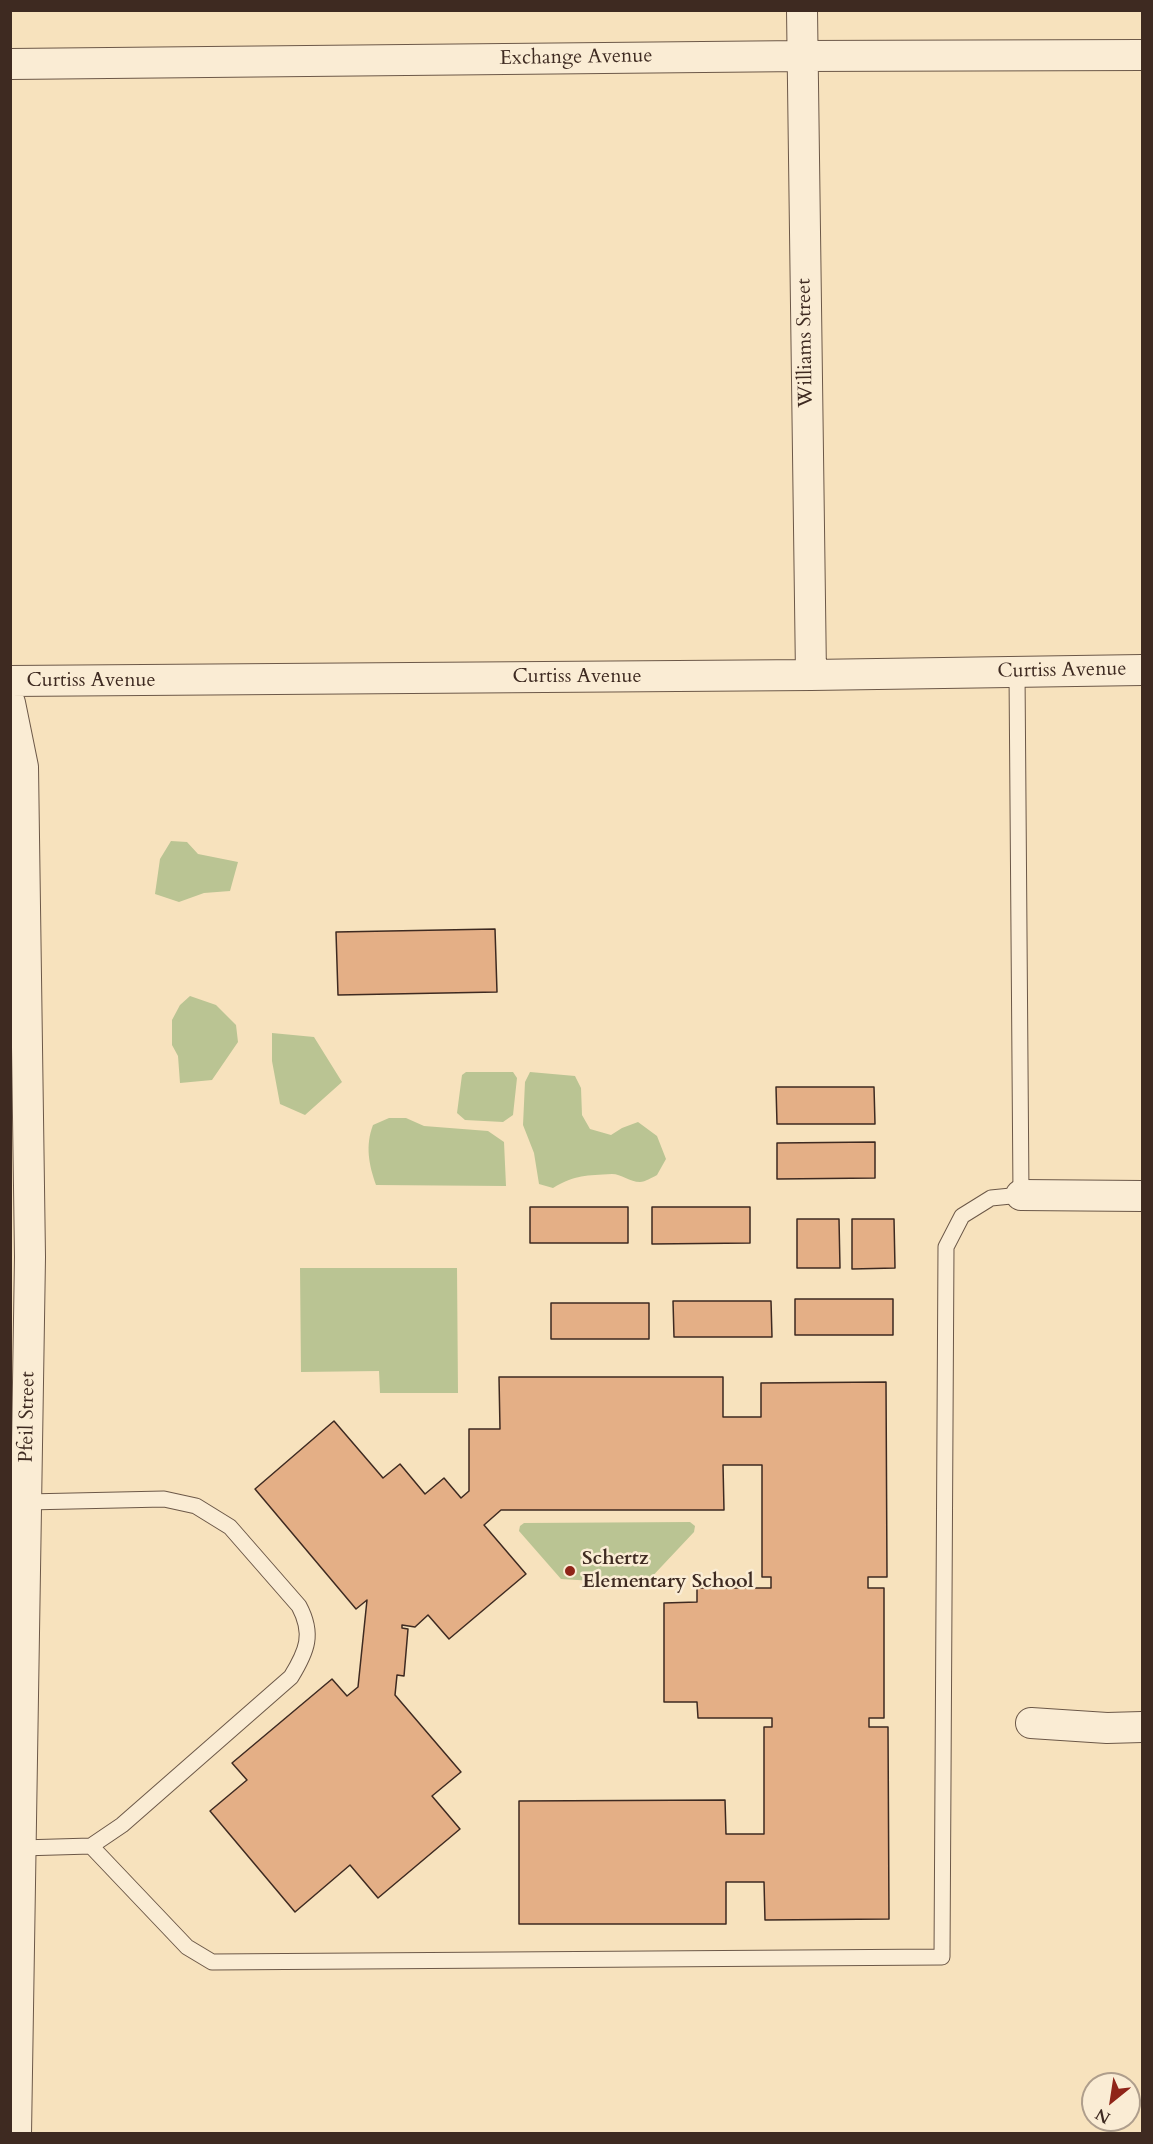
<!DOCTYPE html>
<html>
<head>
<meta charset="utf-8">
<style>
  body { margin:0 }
  #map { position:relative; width:1153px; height:2144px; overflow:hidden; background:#f7e2bd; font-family:Cardo,serif }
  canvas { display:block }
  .frame { position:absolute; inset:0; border:12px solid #3e2a21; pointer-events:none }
  .north { position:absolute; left:1081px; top:2072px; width:60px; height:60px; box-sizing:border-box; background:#faecd4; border:2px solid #af9e8c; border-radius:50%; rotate:210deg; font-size:16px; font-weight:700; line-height:24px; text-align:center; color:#3e2a21 }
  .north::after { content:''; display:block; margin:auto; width:21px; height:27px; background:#8f2418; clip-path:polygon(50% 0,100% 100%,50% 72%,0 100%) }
</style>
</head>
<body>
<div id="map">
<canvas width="1153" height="2144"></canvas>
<div class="frame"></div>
<div class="north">N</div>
</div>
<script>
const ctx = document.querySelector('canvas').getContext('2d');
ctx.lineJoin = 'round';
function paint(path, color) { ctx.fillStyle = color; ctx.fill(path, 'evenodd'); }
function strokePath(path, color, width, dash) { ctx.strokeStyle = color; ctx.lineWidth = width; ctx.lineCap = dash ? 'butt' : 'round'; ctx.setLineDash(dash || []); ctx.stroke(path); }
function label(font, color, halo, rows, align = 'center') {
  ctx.font = font + ' Cardo,serif'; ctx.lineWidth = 5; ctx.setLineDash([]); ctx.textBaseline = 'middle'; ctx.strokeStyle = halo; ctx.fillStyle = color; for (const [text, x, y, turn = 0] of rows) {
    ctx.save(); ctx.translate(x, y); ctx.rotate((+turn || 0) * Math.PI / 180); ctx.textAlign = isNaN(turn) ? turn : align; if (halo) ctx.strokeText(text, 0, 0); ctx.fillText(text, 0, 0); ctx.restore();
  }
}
paint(new Path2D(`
  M171,841l16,1 11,12 40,8 -8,29 -26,2 -25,9 -24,-8 5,-35z
  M190,996l26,9 20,20 2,17 -26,38 -32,3 -2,-27 -6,-11v-25l8,-15z
  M272,1033l42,4 28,45 -37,33 -25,-11 -8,-43z
  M466,1072h47l4,6 -4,37 -10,7 -38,-2 -8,-7 5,-38z
  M530,1072l45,4 6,12 1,27 8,14 21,6 11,-7 16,-6 19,14 9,23 -9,16c-4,2 -12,7 -17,7 -10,0 -19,-8 -28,-8 -26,2 -36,0 -59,14l-14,-4 -5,-31 -11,-28 2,-43z
  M389,1118h17l18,8 64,5 16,11 2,44 -130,-1c-7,-20 -11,-39 -3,-60z
  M300,1268h157l1,125h-78l-1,-22 -78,1z
  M690,1522l5,4 -1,6 -48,51 -4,1 -81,-5 -42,-48 1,-5 4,-3z`), '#bac493');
const building = new Path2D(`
  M495,929l2,63 -159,3 -2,-63z
  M776,1087h98l1,37h-98z
  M875,1142v36l-98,1v-36z
  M530,1207h98v36h-98z
  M652,1207h98v36l-98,1z
  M797,1219h42l1,49h-43z
  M852,1219h42l1,49 -43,1z
  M795,1299h98v36h-98z
  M673,1301h98l1,36h-98z
  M551,1303h98v36h-98z
  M499,1377h224v40h38v-34l125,-1 1,195h-19v11h16v130h-15v9h19l1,192 -124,1 -1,-38h-38v42h-207v-123l206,-1 1,34h38v-107h8v-9h-74l-1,-16h-33v-99l33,-1v-14h74v-11h-9v-112h-39l1,45h-223l-17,15 42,49 -77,65 -21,-24 -13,12 -13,-2v3l6,1 -4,47 -7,-1 -2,20 66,77 -29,24 28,33 -82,69 -28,-33 -55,47 -85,-101 37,-31 -15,-17 100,-84 15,17 11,-9 9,-87 -11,9 -101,-120 79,-68 49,57 17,-14 25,30 19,-16 17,20 8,-7v-62h31z`);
paint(building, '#e4af86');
strokePath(building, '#3e2a21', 1.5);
const service = new Path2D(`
  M91,1846l96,101 25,15 730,-5 4,-710 16,-31 29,-18 30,-3 -4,-523
  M21,1848l70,-2 31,-21 169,-148c16,-26 23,-43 8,-71l-69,-79 -34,-21 -32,-7 -137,3`);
const minor = new Path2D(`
  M802,10l9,665
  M10,64l792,-8 340,-1
  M10,681l801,-6 331,-5
  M10,703l13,64 7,490 -14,877
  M1021,1195l121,1
  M1031,1723l76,5 35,-1`);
strokePath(service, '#6c5848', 17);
strokePath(minor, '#6c5848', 32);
strokePath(service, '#faecd4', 15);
strokePath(minor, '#faecd4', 30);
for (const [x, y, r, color] of [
  [570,1571,6,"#8f2418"]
]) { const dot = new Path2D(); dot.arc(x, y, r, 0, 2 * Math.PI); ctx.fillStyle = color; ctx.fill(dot); strokePath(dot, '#faecd4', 2); }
label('20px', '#3e2a21', '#faecd4', [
  ["Exchange Avenue",576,58,-1],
  ["Williams Street",806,343,-91],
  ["Curtiss Avenue",1062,671,-1],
  ["Curtiss Avenue",577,677],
  ["Curtiss Avenue",91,681],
  ["Pfeil Street",28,1417,-89]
]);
label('bold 20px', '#3e2a21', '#faecd4', [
  ["Schertz",582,1559],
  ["Elementary School",582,1582]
], 'left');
</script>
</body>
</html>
